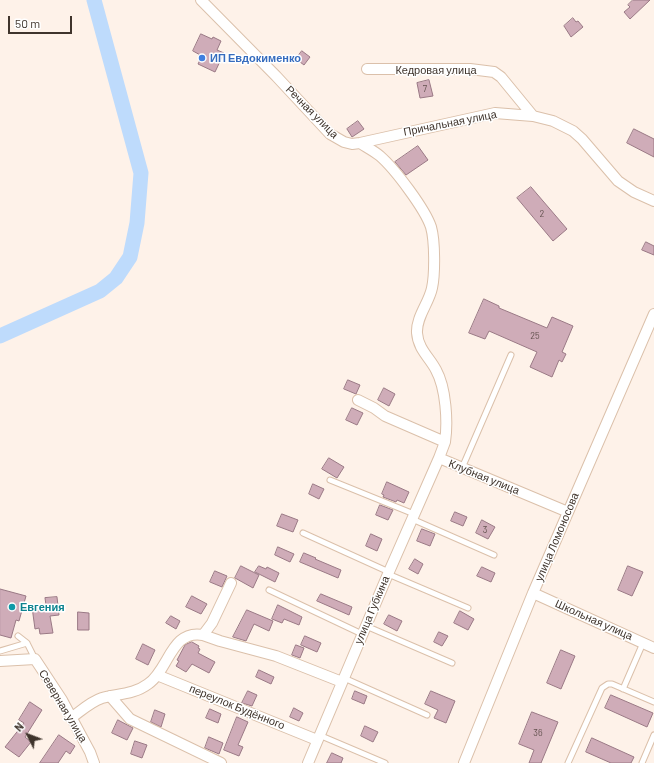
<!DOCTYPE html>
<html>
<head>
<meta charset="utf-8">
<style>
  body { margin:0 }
  #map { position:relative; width:654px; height:763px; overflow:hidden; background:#fef2e9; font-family:Barlow,sans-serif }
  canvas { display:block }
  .north { position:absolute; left:8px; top:715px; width:40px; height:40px; -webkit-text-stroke:3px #fff; paint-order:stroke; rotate:312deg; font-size:11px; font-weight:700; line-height:16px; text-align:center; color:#3f342c }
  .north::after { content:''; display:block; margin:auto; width:14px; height:18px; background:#3f342c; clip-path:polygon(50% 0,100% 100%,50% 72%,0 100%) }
  .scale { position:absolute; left:8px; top:16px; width:64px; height:18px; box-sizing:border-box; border:2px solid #3f342c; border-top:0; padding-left:5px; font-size:12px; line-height:14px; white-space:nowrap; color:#3f342c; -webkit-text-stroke:3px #fff; paint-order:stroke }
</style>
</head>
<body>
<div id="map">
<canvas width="654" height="763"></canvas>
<div class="north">N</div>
<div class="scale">50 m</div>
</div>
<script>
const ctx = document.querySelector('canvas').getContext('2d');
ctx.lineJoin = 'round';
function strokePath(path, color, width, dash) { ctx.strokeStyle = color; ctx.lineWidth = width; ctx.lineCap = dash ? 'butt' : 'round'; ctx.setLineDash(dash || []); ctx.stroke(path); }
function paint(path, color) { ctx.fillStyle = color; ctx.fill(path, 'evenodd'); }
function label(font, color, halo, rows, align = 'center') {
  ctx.font = font + ' Barlow,sans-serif'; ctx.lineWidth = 3; ctx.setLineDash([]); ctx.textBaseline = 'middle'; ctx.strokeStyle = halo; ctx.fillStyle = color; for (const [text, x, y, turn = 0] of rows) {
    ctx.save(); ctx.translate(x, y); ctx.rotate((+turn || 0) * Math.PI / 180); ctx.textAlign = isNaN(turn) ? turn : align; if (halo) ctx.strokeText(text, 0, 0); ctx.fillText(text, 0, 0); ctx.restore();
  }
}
strokePath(new Path2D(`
  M0,336l100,-45 16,-13 14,-21 7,-34 4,-50 -47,-173`), '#bedbfc', 15);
const building = new Path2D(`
  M633,0h17l-20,19 -6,-7 6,-5 -2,-2z
  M573,18l3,4 2,-1 5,6 -12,10 -7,-11z
  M201,34l11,5 1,-2 8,4 -4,9 7,3 -9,19 -17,-8 4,-8 -9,-5z
  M302,51l8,6 -6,8 -8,-6z
  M429,80l4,16 -13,2 -3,-15z
  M358,121l6,8 -12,8 -5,-8z
  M634,129l20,10v18l-27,-14z
  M418,146l10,14 -22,15 -11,-13z
  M531,187l36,42 -14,12 -36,-43z
  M646,242l8,4v9l-12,-5z
  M484,299l15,7v2l48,20 5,-11 21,9 -11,26 4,2 -4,8 -3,-2 -7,17 -22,-10 7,-15 -48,-21 -4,8 -16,-6z
  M348,380l12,5 -4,9 -12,-5z
  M384,388l11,6 -6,12 -11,-6z
  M352,408l11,5 -6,12 -11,-5z
  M329,458l15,9 -7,11 -15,-9z
  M387,482l22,10 -5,11 -7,-3 -1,2 -13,-5 1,-2 -2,-1z
  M313,484l11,5 -5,10 -10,-5z
  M380,505l13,5 -5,10 -12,-5z
  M455,512l12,5 -4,9 -12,-5z
  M282,514l16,6 -5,12 -16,-6z
  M482,520l13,7 -7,12 -12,-6z
  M422,529l13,5 -5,12 -13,-5z
  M371,534l11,5 -5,12 -11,-5z
  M278,547l16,7 -4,8 -15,-7z
  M304,553l12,5 -1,1 26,11 -3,8 -38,-16z
  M415,559l8,5 -5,10 -9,-5z
  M241,566l18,9 -6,13 -18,-10z
  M259,566l7,3 1,-2 12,6 -4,9 -20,-10z
  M628,566l15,6 -11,24 -14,-6z
  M482,567l13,6 -4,9 -14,-6z
  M215,571l12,5 -5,11 -12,-5z
  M0,589l26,7 -7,25 -3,-1 -5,18 -11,-3z
  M321,594l31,13 -3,8 -32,-14z
  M192,596l15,8 -6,10 -15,-7z
  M57,597l2,18 -9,1 3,17 -13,1 -1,-6 -4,1 -3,-22 14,-2 -1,-7z
  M278,605l24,12 -3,8 -15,-6 -2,4 -10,-4z
  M247,610l26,11 -4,10 -15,-7 -8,17 -13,-4z
  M460,611l14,8 -6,11 -14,-7z
  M78,612l11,1v17h-11z
  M389,615l13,6 -5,10 -13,-7z
  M171,616l9,5 -4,8 -10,-6z
  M439,632l9,4 -6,10 -8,-4z
  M305,636l16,7 -4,9 -16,-7z
  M192,642l7,4 -1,2 2,1 -2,4 17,9 -6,11 -17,-9 -6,8 -10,-6 3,-5 -2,-1 8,-15z
  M143,644l12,6 -7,15 -12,-6z
  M296,645l8,3 -4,10 -8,-3z
  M561,650l14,6 -14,33 -14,-6z
  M259,670l15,7 -3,7 -15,-7z
  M248,691l9,4 -5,11 -10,-3z
  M355,691l12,5 -3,8 -12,-5z
  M431,691l24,10 -9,22 -12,-5 4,-8 -13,-6z
  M611,695l42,18 -6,14 -42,-19z
  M30,702l12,8 -17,27 6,5 -12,15 -14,-10 19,-24 -5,-3z
  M294,708l9,5 -4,8 -9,-4z
  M210,709l11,5 -3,9 -12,-5z
  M155,710l10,4 -4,13 -10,-5z
  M532,712l26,10 -17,41h-12l5,-13 -15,-6z
  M237,717l11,5 -10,23 5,2 -4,9 -15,-6z
  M118,720l15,8 -6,12 -15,-7z
  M365,726l13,6 -5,10 -12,-6z
  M59,735l16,11 -5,8 -4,-3 -8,12h-18z
  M209,737l14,6 -4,11 -14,-6z
  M592,738l42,19 -3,6h-20l-25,-11z
  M135,741l12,4 -5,13 -11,-4z
  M332,753l11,5 -2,5h-14z`);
paint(building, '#cfacb8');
strokePath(building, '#9a7985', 1);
const lane = new Path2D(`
  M462,468l49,-113
  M330,480l84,34
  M412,519l82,36
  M303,533l86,39
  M388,574l80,34
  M269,590l93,44
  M366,626l86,37
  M18,636l9,7
  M0,651l27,-8 8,16
  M344,678l83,37
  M623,689l20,-46
  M319,735l66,28
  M568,763l34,-75 6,-4h4l42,18
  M642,763l12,-28`);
const street = new Path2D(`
  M201,0l75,76 54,58 14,8 8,2 8,-1 135,-30 38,3 20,5 20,10 9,8 36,42 16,11 20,9
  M367,69h103l24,3 7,5 32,39
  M360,143c6,4 14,8 20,13 15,13 45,53 51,71 4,14 4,47 1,61 -3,15 -16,29 -15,45 1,16 13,25 19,37 10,18 12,52 9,72
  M358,400l16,8 11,8 60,26 -6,16 129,54
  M533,593l121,55
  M203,635l17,6 56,15 66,26
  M0,661l35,-2 27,41 28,52 4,11
  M157,675l160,65
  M110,696l20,23 91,44
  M71,718c10,-7 19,-16 31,-20 15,-4 33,-4 46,-14 21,-14 23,-55 55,-49l9,-12 19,-40
  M308,763l80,-189 51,-116
  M464,763l69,-170 121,-279`);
strokePath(lane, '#dbc0aa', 7);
strokePath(street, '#dbc0aa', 12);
strokePath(lane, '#fff', 5);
strokePath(street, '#fff', 10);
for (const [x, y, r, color] of [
  [202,58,4,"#3f7fe0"],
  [12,607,4,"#0f9aa8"]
]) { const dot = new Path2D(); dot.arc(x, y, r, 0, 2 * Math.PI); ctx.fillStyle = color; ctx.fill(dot); strokePath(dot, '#fff', 1.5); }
label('9px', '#63524f', null, [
  ["7",425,89],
  ["2",542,214],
  ["25",535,336],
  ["3",485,530],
  ["36",538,733]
]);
label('bold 11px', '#366cbe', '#fff', [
  ["ИП Евдокименко",210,58]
], 'left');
label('11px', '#3f342c', '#fff', [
  ["Кедровая улица",436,70],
  ["Речная улица",312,112,45],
  ["Причальная улица",450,123,-11],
  ["Клубная улица",484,477,22],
  ["улица Ломоносова",557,537,-67],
  ["улица Губкина",372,610,-67],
  ["Школьная улица",594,620,24],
  ["Северная улица",63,706,59],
  ["переулок Будённого",237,707,22]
]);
label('bold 11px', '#0d838f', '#fff', [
  ["Евгения",20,607]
], 'left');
</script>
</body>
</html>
